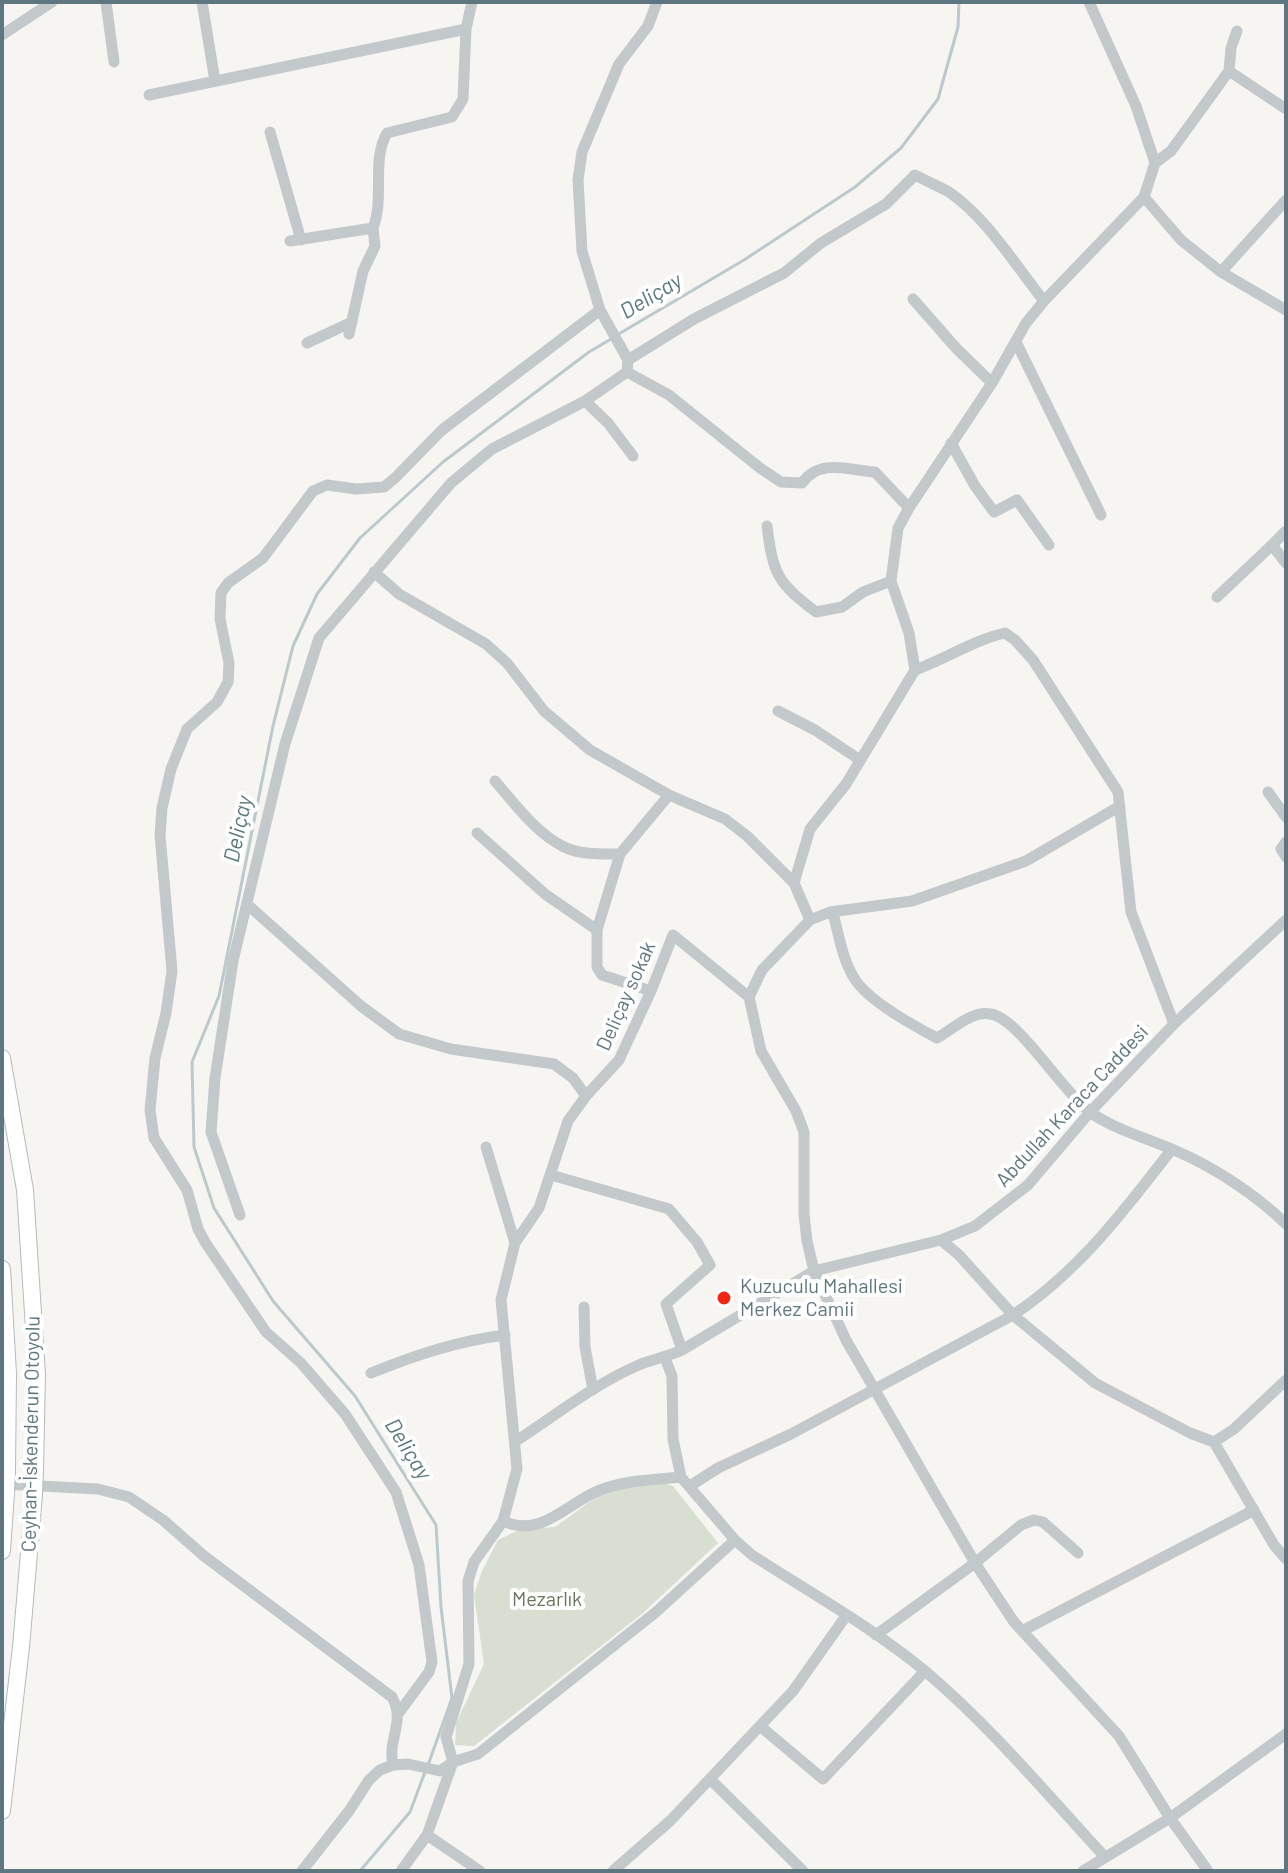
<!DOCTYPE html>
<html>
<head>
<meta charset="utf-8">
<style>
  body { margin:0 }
  #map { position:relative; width:1288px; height:1873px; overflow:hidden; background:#f6f5f1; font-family:Barlow,sans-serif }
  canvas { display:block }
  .frame { position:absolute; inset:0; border:4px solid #5e767f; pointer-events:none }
</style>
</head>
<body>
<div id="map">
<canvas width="1288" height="1873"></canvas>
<div class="frame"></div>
</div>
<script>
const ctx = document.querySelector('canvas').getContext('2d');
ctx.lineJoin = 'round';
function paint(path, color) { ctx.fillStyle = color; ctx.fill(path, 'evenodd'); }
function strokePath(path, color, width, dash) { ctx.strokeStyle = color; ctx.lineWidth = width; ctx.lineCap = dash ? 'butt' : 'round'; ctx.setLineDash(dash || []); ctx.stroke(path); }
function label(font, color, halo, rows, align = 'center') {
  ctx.font = font + ' Barlow,sans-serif'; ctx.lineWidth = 8; ctx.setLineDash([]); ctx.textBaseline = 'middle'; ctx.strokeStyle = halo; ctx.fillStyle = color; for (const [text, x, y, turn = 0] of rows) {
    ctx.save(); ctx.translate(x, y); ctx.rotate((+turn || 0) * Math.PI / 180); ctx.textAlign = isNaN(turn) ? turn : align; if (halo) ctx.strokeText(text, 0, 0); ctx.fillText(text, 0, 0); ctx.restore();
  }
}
paint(new Path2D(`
  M657,1481l16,5 45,57 -75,70 -169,133 -19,-1 1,-22 28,-59 -10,-69 8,-24 16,-31 23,-11 34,-2 47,-34z`), '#d8ded2');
strokePath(new Path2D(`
  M617,335l127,-75 111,-73 46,-39 37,-49 20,-72 1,-25
  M428,1765l24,-67 -11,-91 -5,-82 -81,-129 -82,-95 -59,-93 -20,-61 -2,-85 27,-66 54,-270 20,-80 24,-52 43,-56 83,-76 146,-110 22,-13
  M360,1871l50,-59 15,-40`), '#bacacc', 3);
const highway = new Path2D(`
  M2,1058l23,132 12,184 -2,97
  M2,1269l6,105 -1,96
  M2,1551l4,-58
  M2,1811l19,-164 13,-153`);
strokePath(highway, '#b5babc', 18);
strokePath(new Path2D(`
  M106,2l8,60
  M202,2l13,79
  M657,2l-9,24 -29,38 -37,88 -4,28 4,71 18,59 28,50 -1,12 42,23 91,73 21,14 21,1c18,-25 45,-13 73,-11l34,36
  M1089,2l47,104 19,57
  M2,35l50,-33
  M1229,71l57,38
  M149,95l317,-66
  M270,132l31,108
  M1144,197l37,43 40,32 65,38
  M373,228c12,-31 -2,-67 14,-95l65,-16 11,-18 3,-70 6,-27
  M290,241l83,-13 2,18 -12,25 -14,63
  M1221,272l65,-72
  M913,299l43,49 36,35
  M1016,342l85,173
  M307,343l45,-21
  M628,360l66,-41 90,-46 37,-30 65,-39 29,-29c11,6 23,11 34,17 38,26 66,73 95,109
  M585,401l23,22 25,33
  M951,443l24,43 19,26 23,-12 32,45
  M767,526c6,49 11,57 49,86l26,-5 21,-15 28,-11
  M1286,531l-14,14 14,18
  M374,572l25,22 87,50 21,19 37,48 46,39 79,45 56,24 22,17 47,47
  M1217,597l55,-52
  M915,670c30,-11 59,-30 90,-37l10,7 18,20 85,132 13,120 43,112
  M778,711l37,19 45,30
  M495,781c20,23 41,52 69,66 16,8 38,7 56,7
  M1268,792l18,25
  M1120,806l-94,55 -114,40 -82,11 -20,8 -48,50 -13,27 12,54 35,60 8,21v82l3,27 7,30 32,69 129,223 39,59 105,114 51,82 38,53
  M477,833l68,61 52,36
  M1286,842l-5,7 5,8
  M248,905l113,101 38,28 52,15 103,15 19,14 13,18
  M830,912l4,5c5,20 9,43 20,61 13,22 60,48 83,60 16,-9 35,-28 54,-24 28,5 71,77 99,98 25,18 57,26 84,38 40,17 81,44 112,74
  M810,920l-16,-37 16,-54 36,-45 69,-114 -6,-37 -18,-52 7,-53 11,-20 83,-125 34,-60 18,-22 100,-104 11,-34 16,-12 58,-80 2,-23 6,-17
  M651,991l-49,-16 -5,-8v-37l23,-76 49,-59
  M486,1147l29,96
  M551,1175l118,34 28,33 13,23 -44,39 16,46
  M240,1215l-29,-83 4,-54 18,-117 52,-217 34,-106 132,-155 41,-34 93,-48 42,-29
  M941,1240l18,15 54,60 82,68 95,50 24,9 60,103 12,14
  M584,1307l1,40 8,43
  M665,1358l7,18 1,63 8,38 54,63 17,15c57,37 120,72 173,116 65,55 121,122 179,185
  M371,1373c45,-18 86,-32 134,-38
  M516,1441c40,-26 80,-58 125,-77 13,-5 28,-8 41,-14l132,-79 127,-31 34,-14 53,-41 62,-73 84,-88 112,-104
  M1214,1442l20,-13 52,-49
  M2,1484l96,5 31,8 34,23 41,36 188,141c14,26 -5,41 1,68
  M690,1486l28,-18 73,-34 222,-119c65,-43 112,-105 159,-166
  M503,1521c39,18 65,-19 97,-31 25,-10 55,-10 81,-13
  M1022,1631l232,-121
  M876,1635l99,-72 46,-38 13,-5 9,2 35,31
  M398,1714l31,-42 3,-10 -13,-97 -23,-73 -51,-78 -44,-51 -35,-31 -61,-90 -7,-13 -11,-39 -33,-52 -4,-28 5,-52 11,-45 6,-42 -12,-136 2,-27 9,-39 16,-40 30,-27 11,-20 1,-19 -9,-44 1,-26 7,-10 35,-25 50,-67 14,-6 29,4 28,-2 11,-9 47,-48 158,-120
  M760,1726l63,53 102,-108
  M710,1779l93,92
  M427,1835l53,36
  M302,1871l47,-60 20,-31 11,-10 13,-5 15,-1 32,7 13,-9 25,-8 178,-142 79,-72
  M401,1871l26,-36 26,-73 -7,-25 23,-73 -1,-83 6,-19 29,-41 14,-52 -16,-169 14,-57 24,-35 29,-87 18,-25 33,-36 32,-69 22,-56 76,62
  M613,1871l57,-50 123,-130 53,-75
  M1083,1871l87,-53 116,-84`), '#c3c8ca', 11);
strokePath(highway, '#fff', 16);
const highwayBridge = new Path2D(`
  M6,1493l1,-23
  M34,1494l1,-23`);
strokePath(highwayBridge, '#b5babc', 18, []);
strokePath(highwayBridge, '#fff', 16);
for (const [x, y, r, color] of [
  [724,1298,8,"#f12716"]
]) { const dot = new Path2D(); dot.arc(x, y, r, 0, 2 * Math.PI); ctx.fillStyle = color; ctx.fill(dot); strokePath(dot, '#fff', 3); }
label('20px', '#5e767f', '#fff', [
  ["Deliçay sokak",626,996,-66],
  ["Abdullah Karaca Caddesi",1072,1106,-47],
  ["Ceyhan-İskenderun Otoyolu",31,1434,-89]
]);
label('20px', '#5e767f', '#fff', [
  ["Kuzuculu Mahallesi",740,1286],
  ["Merkez Camii",740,1309]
], 'left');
label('20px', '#66775d', '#fff', [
  ["Mezarlık",547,1599]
]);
label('italic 22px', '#59777b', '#fff', [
  ["Deliçay",651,296,-31],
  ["Deliçay",238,829,-78],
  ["Deliçay",408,1449,58]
]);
</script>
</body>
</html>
